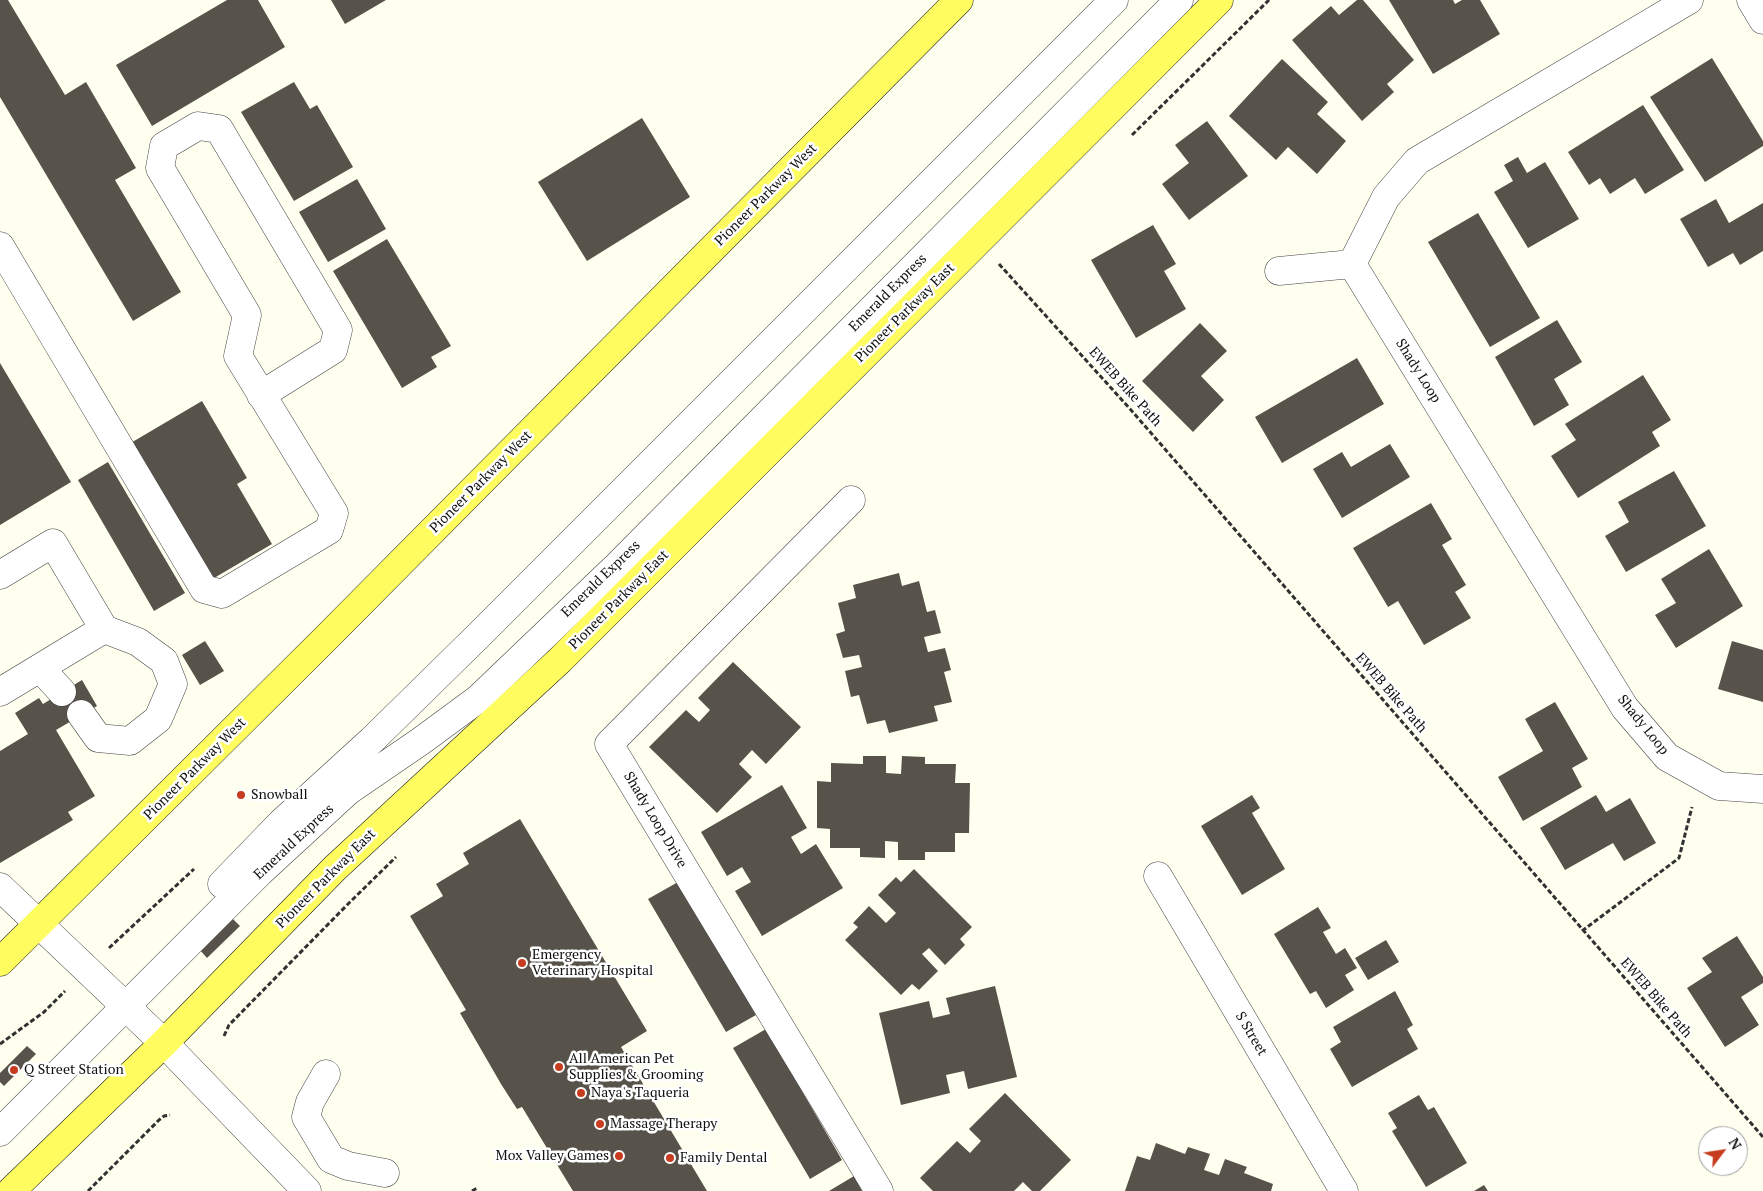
<!DOCTYPE html>
<html>
<head>
<meta charset="utf-8">
<style>
  body { margin:0 }
  #map { position:relative; width:1763px; height:1191px; overflow:hidden; background:#fffff0; font-family:"PT Serif",serif }
  canvas { display:block }
  .north { position:absolute; left:1698px; top:1126px; width:50px; height:50px; box-sizing:border-box; background:#fff; border:1px solid #9f9f9f; border-radius:50%; rotate:59deg; font-size:14px; font-weight:700; line-height:20px; text-align:center; color:#0f0f0f }
  .north::after { content:''; display:block; margin:auto; width:18px; height:22px; background:#c73b1e; clip-path:polygon(50% 0,100% 100%,50% 72%,0 100%) }
</style>
</head>
<body>
<div id="map">
<canvas width="1763" height="1191"></canvas>
<div class="north">N</div>
</div>
<script>
const ctx = document.querySelector('canvas').getContext('2d');
ctx.lineJoin = 'round';
function paint(path, color) { ctx.fillStyle = color; ctx.fill(path, 'evenodd'); }
function strokePath(path, color, width, dash) { ctx.strokeStyle = color; ctx.lineWidth = width; ctx.lineCap = dash ? 'butt' : 'round'; ctx.setLineDash(dash || []); ctx.stroke(path); }
function label(font, color, halo, rows, align = 'center') {
  ctx.font = font + ' "PT Serif",serif'; ctx.lineWidth = 5; ctx.setLineDash([]); ctx.textBaseline = 'middle'; ctx.strokeStyle = halo; ctx.fillStyle = color; for (const [text, x, y, turn = 0] of rows) {
    ctx.save(); ctx.translate(x, y); ctx.rotate((+turn || 0) * Math.PI / 180); ctx.textAlign = isNaN(turn) ? turn : align; if (halo) ctx.strokeText(text, 0, 0); ctx.fillText(text, 0, 0); ctx.restore();
  }
}
paint(new Path2D(`
  M0,0h8l57,95 21,-13 50,86 -21,12 66,112 -48,29 -133,-224z
  M227,0h31l27,47 -133,79 -36,-61z
  M331,0h55l-41,24z
  M1357,0h6l51,60 -27,24 7,8 -32,29 -70,-81 39,-34 8,9z
  M1389,0h64l2,4 7,-4h18l20,34 -67,40z
  M1712,58l51,83v5l-58,36 -55,-85z
  M1282,59l46,43 -11,12 29,27 -29,33 -29,-27 -12,13 -47,-44z
  M294,82l16,27 7,-4 36,62 -59,34 -53,-89z
  M1643,105l41,65 -39,24 -10,-16 -25,16 -10,-16 -11,7 -21,-33z
  M642,118l48,79 -103,64 -49,-79z
  M1207,121l41,55 -59,44 -27,-36 27,-21 -14,-18z
  M1518,157l9,16 18,-11 34,57 -51,29 -34,-56 19,-11 -9,-16z
  M357,179l29,50 -58,33 -29,-50z
  M1716,199l13,24 34,-20v48l-23,14 -7,-12 -25,14 -28,-48z
  M1478,213l62,105 -50,29 -62,-105z
  M1153,225l23,39 -12,7 22,38 -50,29 -45,-78z
  M387,239l64,107 -20,11 6,10 -35,21 -69,-117z
  M1557,320l25,42 -28,17 15,26 -35,21 -39,-69z
  M1200,323l27,28 -26,25 23,24 -31,32 -51,-51z
  M1357,358l27,46 -102,59 -27,-46z
  M0,363l71,119 -71,43z
  M1643,375l28,45 -19,12 8,14 -82,52 -27,-42 25,-16 -11,-16z
  M202,401l45,77 -10,6 35,60 -63,37 -80,-137z
  M1390,444l20,33 -68,41 -29,-49 29,-17 9,15z
  M108,462l77,131 -31,18 -76,-131z
  M1674,471l32,55 -80,46 -21,-36 24,-14 -11,-20z
  M1431,503l21,36 -10,6 24,40 -11,7 16,26 -47,27 -26,-44 -10,6 -35,-59z
  M1709,549l34,57 -67,42 -21,-33 21,-12 -15,-24z
  M899,573l3,13 17,-5 8,31 8,-2 6,23 -17,4 4,15 17,-4 6,22 -7,2 8,30 -18,4 4,15 -49,12 -4,-13 -18,4 -8,-29 -8,2 -6,-26 17,-4 -3,-12 -16,3 -7,-24 9,-3 -7,-28 18,-5 -3,-13z
  M205,641l19,30 -24,14 -18,-30z
  M1732,641l31,9v52l-45,-13z
  M733,662l68,65 -35,37 -14,-14 -13,14 13,13 -35,36 -68,-66 37,-37 13,12 11,-12 -12,-12z
  M82,680l15,26 -41,24 39,66 -27,16 5,8 -73,43v-112l28,-17 -13,-21 24,-15 4,6z
  M1555,702l33,57 -16,9 10,19 -59,34 -25,-44 45,-26 -18,-32z
  M863,756h23v17l15,1 1,-18 23,1v7h31l-1,19h15l-1,50h-14v19h-30v8h-27v-18l-13,-1v17l-25,-1v-9h-30v-19l-13,-1v-47l14,1v-19l32,1z
  M782,785l25,43 -16,9 10,17 15,-10 27,44 -81,48 -27,-45 16,-9 -9,-15 -15,9 -26,-44z
  M1252,795l8,13 -8,5 33,56 -43,26 -41,-69z
  M1596,795l10,17 24,-14 26,45 -32,18 -11,-18 -48,27 -25,-42z
  M520,819l127,212 -26,16 86,144h-134l-51,-84 -5,2 -16,-25 -41,-71 6,-3 -56,-94 33,-20 -7,-12 33,-20 -6,-11z
  M914,869l58,58 -12,12 5,6 -20,20 -16,-17 -7,6 16,17 -19,19 -7,-6 -11,11 -56,-55 13,-13 -5,-4 16,-17 17,17 10,-10 -18,-18 18,-18 5,5z
  M678,882l78,133 -30,17 -78,-133z
  M1318,907l13,21 -8,4 13,22 9,-6 12,20 -12,7 9,15 -28,18 -10,-17 -6,3 -36,-60z
  M231,917l9,9 -33,32 -8,-9z
  M1737,936l26,41v6l-22,14 18,28 -34,22 -38,-59 25,-16 -10,-14z
  M1386,940l13,22 -31,18 -13,-22z
  M995,986l22,91 -49,12 -4,-18 -18,4 4,18 -49,12 -22,-92 50,-12 4,17 17,-4 -4,-16z
  M1395,991l18,34 -6,4 11,20 -66,38 -22,-38 11,-7 -8,-15z
  M766,1029l76,131 -32,19 -77,-131z
  M27,1046l9,8 -32,32 -4,-4v-9z
  M1005,1093l66,67 -31,31h-8l-9,-9 -9,9h-81l-13,-13 37,-37 13,12 11,-12 -12,-12z
  M1419,1095l9,15 6,-3 33,56 -41,24 -34,-56 5,-3 -9,-15z
  M1156,1143l29,11 3,-7 22,7 -6,16 15,5 6,-16 22,8 -3,6 29,11 -2,7h-146l12,-35 13,4z
  M854,1176l8,15h-33z
  M1484,1185l4,6h-14z`), '#58534a');
const minor = new Path2D(`
  M1689,0l-272,161 -31,36 -34,67 273,444 42,49 52,29 44,3
  M1751,0l12,20
  M0,246l204,343 18,5 107,-64 5,-17 -96,-157 9,-41 -87,-147 4,-22 34,-20 21,3 119,201 -5,20 -72,45
  M1279,271l73,-7
  M851,500l-242,244 270,447
  M0,575l53,-32 51,86 -104,63
  M40,668l22,24
  M81,714l17,24 32,3 28,-22 15,-35 -9,-23 -26,-19 -34,-13
  M1158,876l186,315
  M222,884l59,-61 91,-83 106,-104 636,-636
  M0,887l164,156 143,148
  M326,1074l-16,28 -4,15 25,42 17,7 37,7
  M0,1132l260,-260 88,-81 73,-50 57,-42 140,-134 561,-565`);
const major = new Path2D(`
  M0,962l327,-325 632,-637
  M11,1191l153,-148 171,-175 225,-208 659,-660`);
strokePath(minor, '#424242', 29);
strokePath(major, '#202020', 29);
strokePath(new Path2D(`
  M1132,135l137,-135
  M999,264l132,146 632,727
  M1582,931l97,-73 13,-51
  M109,948l85,-79
  M224,1036l5,-11 121,-123 46,-45
  M0,1044l44,-32 21,-21
  M88,1191l71,-71 5,-4 6,-1
  M472,1191l5,-3`), '#313131', 3, [5, 2.5]);
strokePath(minor, '#fff', 28);
strokePath(major, '#fffc60', 28);
for (const [x, y, r, color] of [
  [241,795,5,"#c73b1e"],
  [522,963,5,"#c73b1e"],
  [559,1067,5,"#c73b1e"],
  [14,1070,5,"#c73b1e"],
  [581,1093,5,"#c73b1e"],
  [600,1124,5,"#c73b1e"],
  [619,1156,5,"#c73b1e"],
  [670,1158,5,"#c73b1e"]
]) { const dot = new Path2D(); dot.arc(x, y, r, 0, 2 * Math.PI); ctx.fillStyle = color; ctx.fill(dot); strokePath(dot, '#fff', 2); }
label('14px', '#0f0f0f', '#fff', [
  ["Pioneer Parkway West",766,195,-45],
  ["Emerald Express",888,293,-45],
  ["Pioneer Parkway East",905,313,-45],
  ["Shady Loop",1418,371,58],
  ["EWEB Bike Path",1125,387,48],
  ["Pioneer Parkway West",481,482,-45],
  ["Emerald Express",601,579,-44],
  ["Pioneer Parkway East",619,600,-45],
  ["EWEB Bike Path",1391,693,49],
  ["Shady Loop",1643,725,51],
  ["Pioneer Parkway West",195,769,-45],
  ["Shady Loop Drive",655,820,59],
  ["Emerald Express",294,842,-43],
  ["Pioneer Parkway East",326,879,-45],
  ["EWEB Bike Path",1656,998,49],
  ["S Street",1251,1034,59]
]);
label('14px', '#0f0f0f', '#fff', [
  ["Snowball",251,795],
  ["Emergency",532,955],
  ["Veterinary Hospital",532,971],
  ["All American Pet",569,1059],
  ["Supplies & Grooming",569,1075],
  ["Q Street Station",24,1070],
  ["Naya's Taqueria",591,1093],
  ["Massage Therapy",610,1124],
  ["Mox Valley Games",609,1156,"right"],
  ["Family Dental",680,1158]
], 'left');
</script>
</body>
</html>
